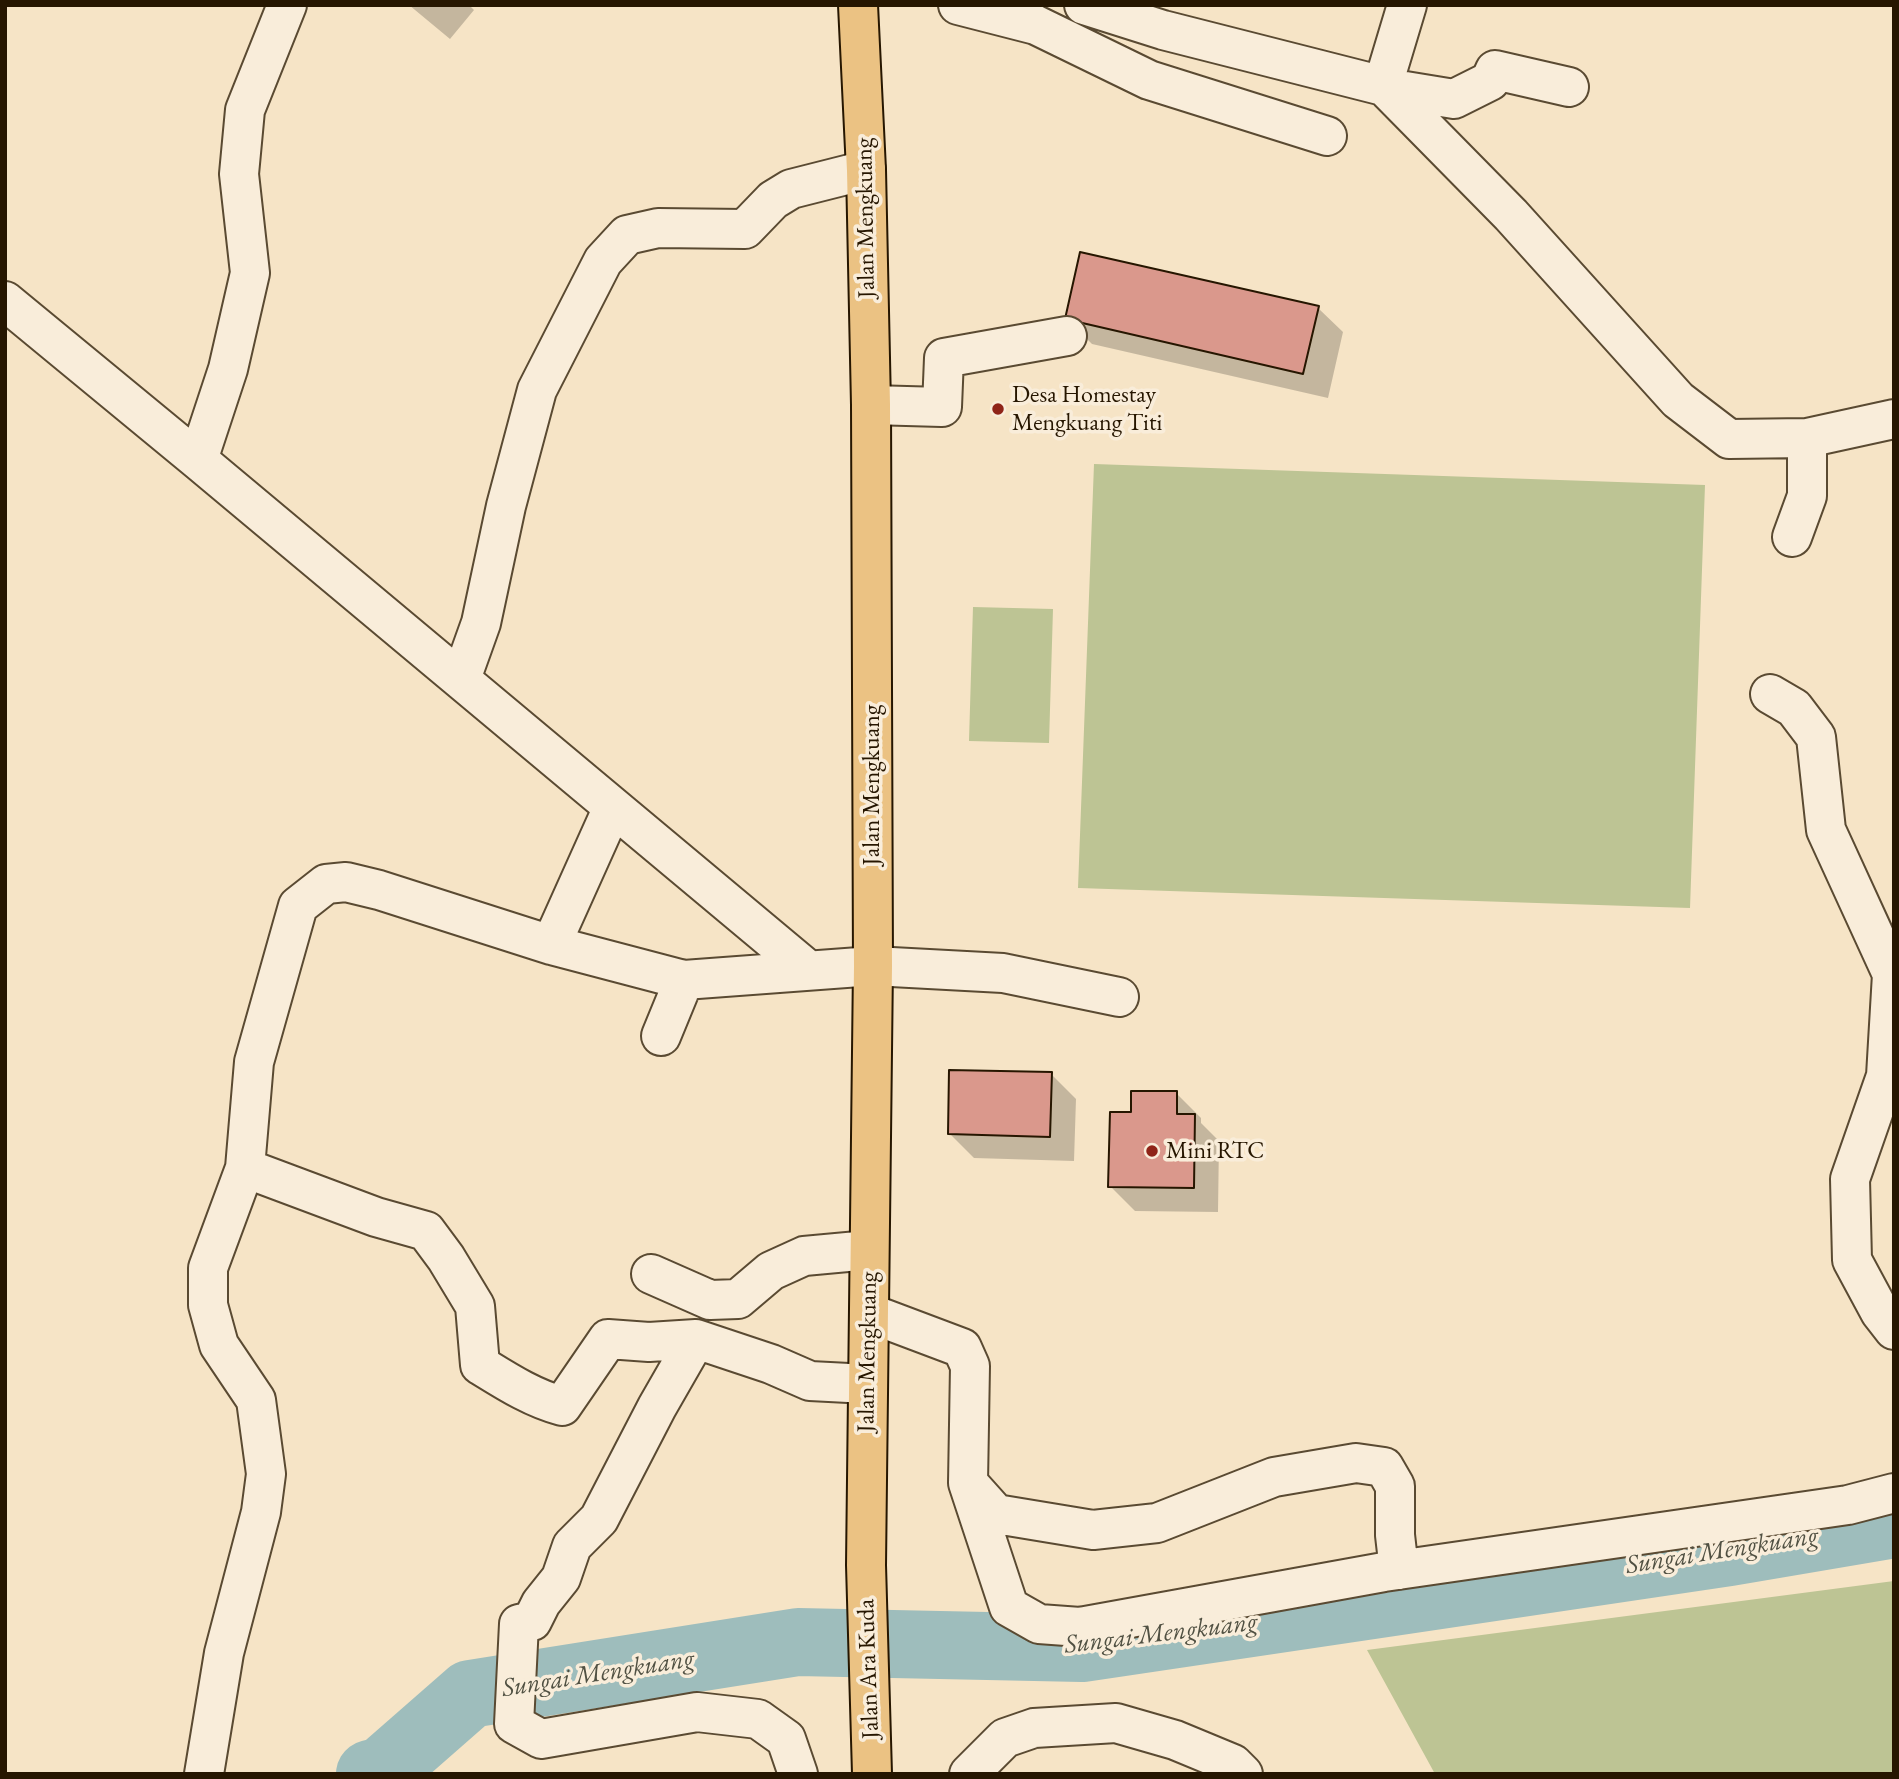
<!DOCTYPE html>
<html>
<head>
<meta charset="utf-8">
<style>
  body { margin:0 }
  #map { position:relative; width:1899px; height:1779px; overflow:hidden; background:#f6e4c6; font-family:"EB Garamond",serif }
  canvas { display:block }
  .frame { position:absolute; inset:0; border:7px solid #261600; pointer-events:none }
</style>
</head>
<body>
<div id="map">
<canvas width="1899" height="1779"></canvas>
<div class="frame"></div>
</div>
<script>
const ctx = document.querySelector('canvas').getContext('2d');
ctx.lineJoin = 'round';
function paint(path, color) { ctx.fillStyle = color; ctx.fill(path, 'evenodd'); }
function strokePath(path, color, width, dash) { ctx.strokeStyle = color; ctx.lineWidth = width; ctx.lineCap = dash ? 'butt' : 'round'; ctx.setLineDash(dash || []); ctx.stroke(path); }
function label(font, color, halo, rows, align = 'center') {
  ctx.font = font + ' "EB Garamond",serif'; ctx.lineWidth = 7; ctx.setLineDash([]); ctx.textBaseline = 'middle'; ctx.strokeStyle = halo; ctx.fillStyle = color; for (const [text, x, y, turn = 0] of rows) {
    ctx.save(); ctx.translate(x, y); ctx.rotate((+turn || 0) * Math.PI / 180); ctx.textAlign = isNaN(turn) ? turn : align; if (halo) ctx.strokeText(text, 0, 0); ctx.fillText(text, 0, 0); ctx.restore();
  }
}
paint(new Path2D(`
  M1094,464l611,21 -15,423 -612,-20z
  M973,607l80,2 -4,134 -80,-2z
  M1894,1581v193h-459l-68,-124z`), '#bdc494');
paint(new Path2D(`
  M409,5h60l5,5 -24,29z
  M1318,308l25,24 -15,66 -236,-54 -25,-25z
  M1051,1074l25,25 -2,62 -100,-3 -25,-25z
  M1176,1093l25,25v5l18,18 -1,71 -83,-1 -25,-25 22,-72z`), '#0003');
strokePath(new Path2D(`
  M370,1774l12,-3 88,-77 328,-52 284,6 647,-96 165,-28`), '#9ebdbc', 68);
const building = new Path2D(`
  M1080,252l239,54 -16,68 -238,-55z
  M949,1070l103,2 -2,65 -102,-3z
  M1131,1091h46v23h18l-1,74 -86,-1 2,-75h21z`);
paint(building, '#da988c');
strokePath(building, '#261600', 2);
const minor = new Path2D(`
  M958,5l78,20 113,55 178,56
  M1084,5l79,25 236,60 55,9 36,-18 5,-11 74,17
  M1407,5l-24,80 128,130 167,185 51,39 78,-1 87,-19
  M5,301l193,159 609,509
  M871,405l71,2 2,-49 123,-22
  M198,460l30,-91 22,-96 -11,-99 6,-64 42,-105
  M1792,537l15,-41v-58
  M461,679l20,-56 25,-117 31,-116 66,-129 24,-26 31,-7 87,1 28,-29 18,-11 75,-19
  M1770,694l24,14 22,29 10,93 66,144 -6,102 -36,103 2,81 28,52 14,18
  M551,945l62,-138
  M661,1036l23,-56
  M245,1168l131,49 50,14 20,27 29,48 5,59c26,16 52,33 82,41l46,-67 41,3 47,-3 75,25 39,17 58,3
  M651,1274l59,26 28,-1 33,-28 33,-15 65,-6
  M869,1313l93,35 8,18 -2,117 41,124 30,17 41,3 304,-55 464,-67 46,-12
  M696,1339l-39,68 -58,112 -27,27 -11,32 -20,25 -9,18 -13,3 -5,100 27,15 156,-27 61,7 28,20 12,35
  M970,1485l26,29 97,16 64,-7 117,-46 82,-14 28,4 11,19v49l4,35
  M204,1774l20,-121 37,-141 5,-38 -10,-74 -37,-55 -11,-40v-37l37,-100 9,-106 44,-156 28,-22 20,-2 33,8 172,55 133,35 189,-14 130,7 116,24
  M969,1774l36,-36 29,-10 82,-5 59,17 58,24 10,10`);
const major = new Path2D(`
  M858,5l8,165 5,235 2,561 -7,599 6,209`);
strokePath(minor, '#5a4a32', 42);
strokePath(major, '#261600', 42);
strokePath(minor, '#f9edda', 38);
strokePath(major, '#ebc283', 38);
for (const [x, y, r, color] of [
  [998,409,7,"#8f2418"],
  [1152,1151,7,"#8f2418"]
]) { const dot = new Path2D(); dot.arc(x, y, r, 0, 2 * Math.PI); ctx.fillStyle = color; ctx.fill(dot); strokePath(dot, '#f9edda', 2.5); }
label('24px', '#261600', '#f9edda', [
  ["Jalan Mengkuang",866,218,-91],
  ["Jalan Mengkuang",872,785,-90],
  ["Jalan Mengkuang",868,1352,-89],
  ["Jalan Ara Kuda",869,1669,-92]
]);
label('24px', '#261600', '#f9edda', [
  ["Desa Homestay",1012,395],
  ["Mengkuang Titi",1012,423],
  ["Mini RTC",1166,1151]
], 'left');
label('italic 26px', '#505042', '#f9edda', [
  ["Sungai Mengkuang",1722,1551,-9],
  ["Sungai Mengkuang",1161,1634,-7],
  ["Sungai Mengkuang",598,1674,-9]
]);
</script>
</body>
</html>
